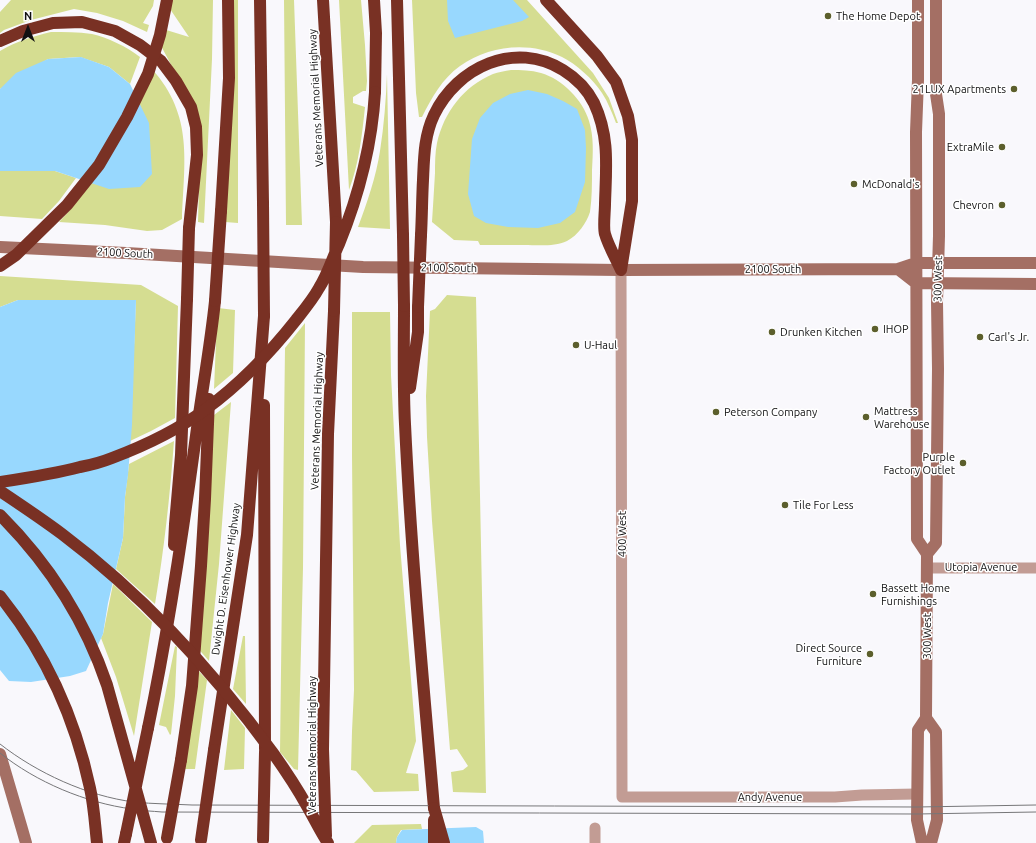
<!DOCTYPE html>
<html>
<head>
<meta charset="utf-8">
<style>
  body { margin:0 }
  #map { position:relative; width:1036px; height:843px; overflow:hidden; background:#f9f8fc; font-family:Ubuntu,sans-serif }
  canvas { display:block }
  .north { position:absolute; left:8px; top:8px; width:40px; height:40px; -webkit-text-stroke:3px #fff; paint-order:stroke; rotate:0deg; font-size:11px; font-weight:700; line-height:16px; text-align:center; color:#111112 }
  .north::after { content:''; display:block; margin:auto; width:14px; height:18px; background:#111112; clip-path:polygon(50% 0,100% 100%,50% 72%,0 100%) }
</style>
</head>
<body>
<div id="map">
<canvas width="1036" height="843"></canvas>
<div class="north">N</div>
</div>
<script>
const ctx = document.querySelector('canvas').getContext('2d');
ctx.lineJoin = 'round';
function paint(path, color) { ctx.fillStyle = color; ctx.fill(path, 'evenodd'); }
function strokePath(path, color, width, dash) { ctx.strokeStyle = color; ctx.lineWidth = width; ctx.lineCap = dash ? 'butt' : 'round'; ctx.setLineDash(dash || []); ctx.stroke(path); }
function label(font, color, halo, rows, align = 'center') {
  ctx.font = font + ' Ubuntu,sans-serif'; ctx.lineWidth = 3; ctx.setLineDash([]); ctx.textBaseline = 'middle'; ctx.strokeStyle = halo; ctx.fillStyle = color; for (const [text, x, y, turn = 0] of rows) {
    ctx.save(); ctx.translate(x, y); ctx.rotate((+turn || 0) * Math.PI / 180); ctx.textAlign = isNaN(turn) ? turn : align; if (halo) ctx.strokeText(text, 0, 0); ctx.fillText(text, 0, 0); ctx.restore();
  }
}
paint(new Path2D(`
  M11,0h143l-1,6 -10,17 6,2 -2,7 -24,-11 -26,-8 -23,-4 -43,11 -27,10 -4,3v-21z
  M169,0h44l-1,59 -8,164 -6,-1 2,-73 -25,-77 -15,-28 3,-15 26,8 -21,-31z
  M234,0h4v223l-13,-1z
  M284,0h10l8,225h-16z
  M339,0h22l4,45 2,36 -1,10h-3l-10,6v6l12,4c-3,28 -6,57 -16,83z
  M412,0h115l66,73 16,25 9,25h-2c-4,-10 -8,-21 -14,-30 -9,-14 -26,-29 -40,-36 -32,-16 -73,-12 -102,9 -18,13 -28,31 -38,51h-3l-3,-24z
  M51,32c13,0 27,0 41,2 15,3 35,13 48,23l-10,27 -21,-17 -29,-10 -32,2 -48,30v-38c17,-10 31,-14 51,-19z
  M152,69c42,47 32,93 30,150l-20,11 -15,1 -42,-6 -46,-3 12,-13 68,-107z
  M511,70c10,0 20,0 30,3 21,6 42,27 48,48 5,16 4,32 3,49 0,14 0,28 -2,42 -4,12 -12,23 -23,29 -13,6 -30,4 -43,4 -15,0 -30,0 -44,0l-2,-4 -24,-1 -22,-18c1,-16 2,-32 3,-49 0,-10 0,-20 2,-30 7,-31 27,-57 56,-69 5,-2 12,-3 18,-4z
  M387,74l3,155 -32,-2c9,-24 18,-50 22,-76 4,-26 6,-51 7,-77z
  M0,171h55l21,7 -17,23 -17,18 -42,-3z
  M0,276l141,9 37,21 -3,112 -24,13 -21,10 6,-141h-118l-18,7z
  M447,295l29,2 10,496 -33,-1 -2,-20 12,-2 5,-4 -11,-17 -7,1 -18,-229 -5,-84 -1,-41 4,-85 5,-2z
  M218,308l17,2 -2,63 -19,16 3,-71z
  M352,312h38l1,63 9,170 16,196 -10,32 12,1 1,17 -45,1 -18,-21 -5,-1 1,-39 2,-41 -2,-235z
  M305,323l-2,245 -5,202 -4,-1 -14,-17 5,-404z
  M231,402l-12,162 -10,97 -14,-16 19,-230z
  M174,441c-4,55 -10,109 -19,163l-39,-35 7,-31 2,-41 4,-33z
  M113,584l39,38 -18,114 -18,-59 -15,-39 2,-4z
  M243,636h2l1,68 -13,-15z
  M175,646l2,1 -2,49 -4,38 -1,1 -4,-8 -7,-2z
  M193,665l14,15 -12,89h-13z
  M231,710l14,18 -1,41 -20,1z
  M421,824l1,5 -21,1 -4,7 -1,6h-42l18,-18z`), '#d5dd91');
paint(new Path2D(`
  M447,0h66l16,17 -7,4 -67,17 -7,-17z
  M81,57l28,10 21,17 19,39 3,51 -12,13 -31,2 -54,-18h-55v-82l16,-16 32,-14z
  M528,90l19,4 16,7 14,8 8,21 1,18 -1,34 -10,30 -15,11 -22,5 -30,-1 -22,-4 -12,-7 -6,-22 4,-55 8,-21 13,-15 17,-9z
  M18,300h118l-4,125 -4,50 -3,22 -2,41 -15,65 -5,31 -17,37 -16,5 -39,6 -22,-1 -9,-11v-363z
  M476,827l7,4 1,12h-88l1,-6 5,-7z`), '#98d8fe');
strokePath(new Path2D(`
  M621,270l1,527h213l27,-2 55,-1
  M927,568h109
  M595,828v15`), '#c29c94', 11);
strokePath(new Path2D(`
  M918,0v80l-2,52 1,407 10,15 -1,164 10,14 1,88 -6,23
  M0,247l126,6 237,14 258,3 277,-1 18,-6h120
  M898,269l18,14 120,1
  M927,554l9,-11 2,-174 -1,-67 2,-66v-122l-3,-20v-94
  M0,754l22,75 4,14
  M922,843l-5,-23 1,-90 8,-12`), '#a46f64', 12);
strokePath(new Path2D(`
  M260,0l3,203
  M323,0l13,222
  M374,0l2,33 -1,59
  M397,0l6,235
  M546,0l51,56 19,26 12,34 4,24v61l-11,69
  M0,41l23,-10 30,-8 29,-1 33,9 25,14 21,16 15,20 15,26 5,20 1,28 -8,73
  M221,211l8,-133 -1,-78
  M421,235c1,-18 1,-37 2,-55 1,-22 1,-44 11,-65 23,-48 81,-75 129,-45 13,8 24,19 31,33 16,34 12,65 11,101 0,8 -2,24 0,30 3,11 11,25 16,36
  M404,306c0,40 -1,79 1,118 6,128 18,256 29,384
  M410,388l8,-56v-25
  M264,405l1,344
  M174,545l1,-21 6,-69 6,-156
  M148,728c20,-95 34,-189 47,-285 6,-47 15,-94 20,-142
  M323,749l5,-315 6,-123
  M214,750l33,-215 17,-219
  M181,760l11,-74 9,-120 4,-67 4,-100
  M124,843l2,-9`), '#793124', 12);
strokePath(new Path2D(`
  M0,744c37,29 87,52 134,58 19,2 39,2 58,3l725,2 119,-2
  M0,753c36,29 86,50 132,56 10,2 20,2 30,3l755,2 119,-2`), '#767678', 1);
strokePath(new Path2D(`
  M263,203l1,113
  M403,235l1,71
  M0,266l16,-11 51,-50 32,-40 28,-48 21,-43 12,-39 7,-35
  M187,299l2,-71
  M215,301l6,-90
  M418,307l3,-72
  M334,311l2,-89
  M0,482c27,-4 54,-8 80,-15 11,-2 22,-5 32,-9 32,-12 67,-29 94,-49 34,-25 64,-56 90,-89 8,-10 17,-21 23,-32 9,-14 13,-29 20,-44 20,-49 33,-99 36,-152
  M0,491c21,14 42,28 62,43 81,61 151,137 211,219 12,17 24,35 34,53 7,12 13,25 21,37
  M0,515c48,48 85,105 107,170l44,158
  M0,596c45,56 75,122 90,192 4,18 5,37 7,55
  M323,749l3,87
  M434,808l10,35
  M126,834l22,-106
  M167,838l14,-78
  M201,840l13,-90
  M263,840l2,-88
  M434,843v-23`), '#793124', 12);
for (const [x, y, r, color] of [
  [828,16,4,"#5c5f2c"],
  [1014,89,4,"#5c5f2c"],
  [1002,147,4,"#5c5f2c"],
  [854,184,4,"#5c5f2c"],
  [1002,205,4,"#5c5f2c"],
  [875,329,4,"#5c5f2c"],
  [772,332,4,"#5c5f2c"],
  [980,337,4,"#5c5f2c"],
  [576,345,4,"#5c5f2c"],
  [716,412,4,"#5c5f2c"],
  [866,417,4,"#5c5f2c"],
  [963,463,4,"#5c5f2c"],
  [785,505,4,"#5c5f2c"],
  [873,594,4,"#5c5f2c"],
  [870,654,4,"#5c5f2c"]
]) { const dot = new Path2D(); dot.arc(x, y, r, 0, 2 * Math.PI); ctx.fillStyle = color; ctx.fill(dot); strokePath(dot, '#fff', 1.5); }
label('11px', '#111112', '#fff', [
  ["The Home Depot",836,16],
  ["21LUX Apartments",1006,89,"right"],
  ["ExtraMile",994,147,"right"],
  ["McDonald's",862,184],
  ["Chevron",994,205,"right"],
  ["IHOP",883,329],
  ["Drunken Kitchen",780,332],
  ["Carl's Jr.",988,337],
  ["U-Haul",584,345],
  ["Mattress",874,411],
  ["Warehouse",874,424],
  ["Peterson Company",724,412],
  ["Purple",955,457,"right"],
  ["Factory Outlet",955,470,"right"],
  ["Tile For Less",793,505],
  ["Bassett Home",881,588],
  ["Furnishings",881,601],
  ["Direct Source",862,648,"right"],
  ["Furniture",862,661,"right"]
], 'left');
label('11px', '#111112', '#fff', [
  ["Veterans Memorial Highway",316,98,-93],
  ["2100 South",125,253,3],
  ["2100 South",449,268,1],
  ["2100 South",773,269],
  ["300 West",938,279,-89],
  ["Veterans Memorial Highway",317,421,-88],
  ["400 West",622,534,-90],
  ["Utopia Avenue",981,567],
  ["Dwight D. Eisenhower Highway",226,579,-82],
  ["300 West",927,636,-90],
  ["Veterans Memorial Highway",312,745,-90],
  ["Andy Avenue",770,797]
]);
</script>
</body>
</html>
